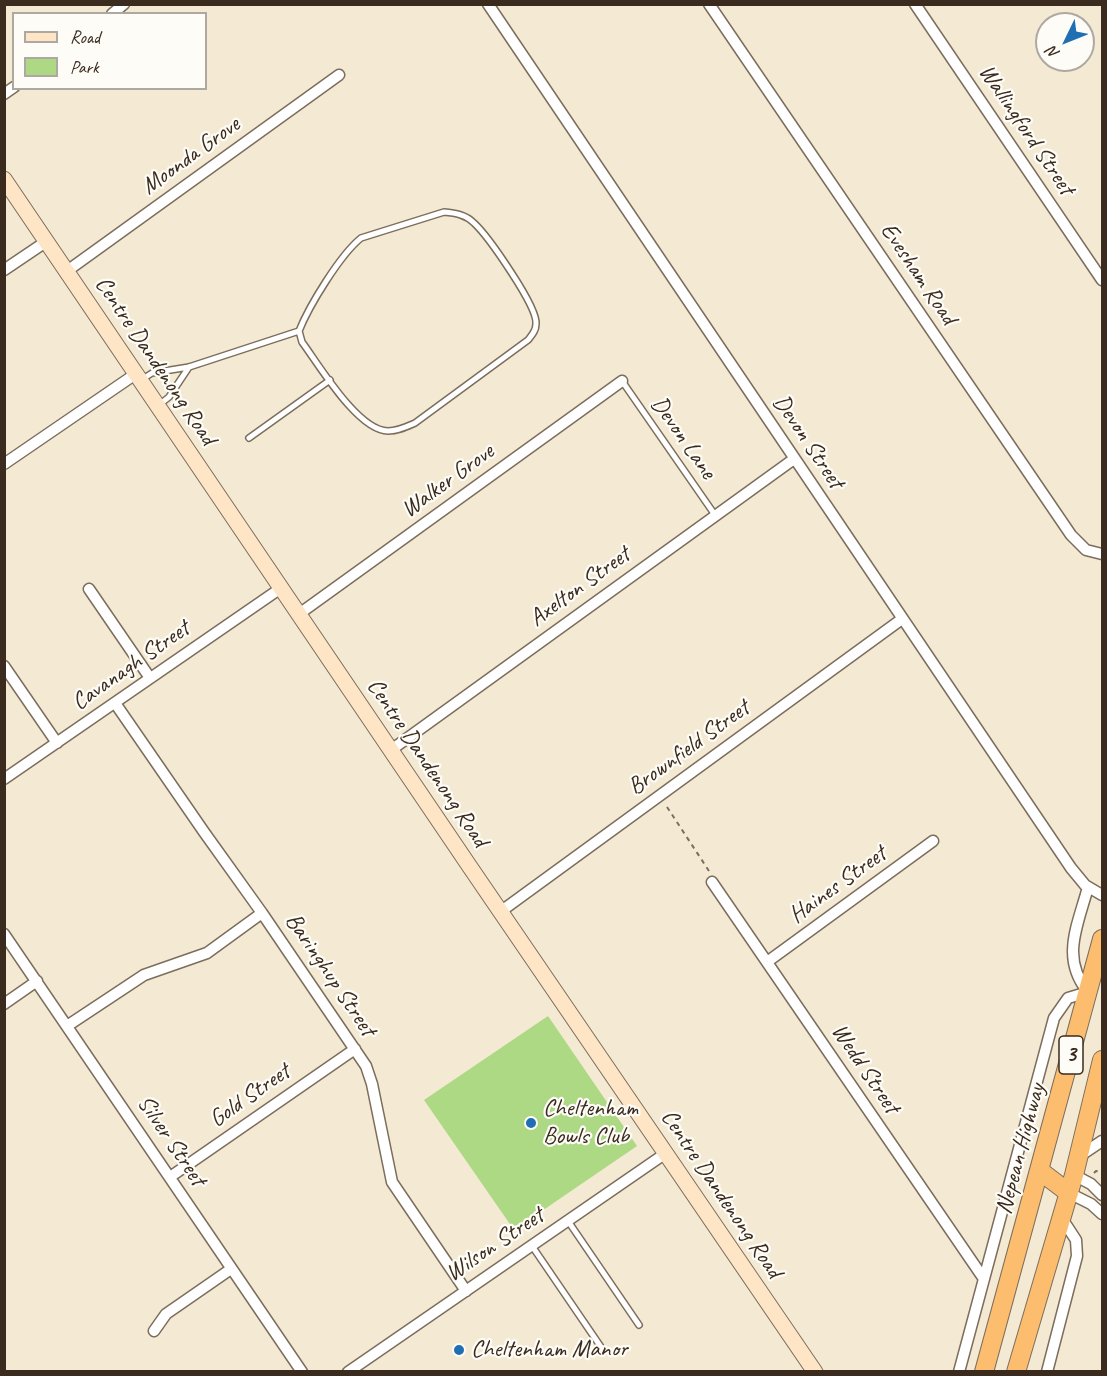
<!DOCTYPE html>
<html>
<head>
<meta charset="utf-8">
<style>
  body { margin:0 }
  #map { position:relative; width:1107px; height:1376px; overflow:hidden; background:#f4ead3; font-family:Caveat,sans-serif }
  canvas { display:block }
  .frame { position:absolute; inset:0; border:6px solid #3b2a1e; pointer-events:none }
  .legend { position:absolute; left:12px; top:12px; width:195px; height:78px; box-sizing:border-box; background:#fdfcf7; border:2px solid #afa8a0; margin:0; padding:8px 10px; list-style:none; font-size:18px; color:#3b2a1e }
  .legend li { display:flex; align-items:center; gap:12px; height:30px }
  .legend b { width:30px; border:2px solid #afa8a0 }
  .north { position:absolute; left:1035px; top:12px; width:60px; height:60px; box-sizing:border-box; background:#fdfcf7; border:2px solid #afa8a0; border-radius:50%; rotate:227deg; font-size:16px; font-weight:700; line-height:24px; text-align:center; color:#3b2a1e }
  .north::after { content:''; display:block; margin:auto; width:21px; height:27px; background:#1f6fb2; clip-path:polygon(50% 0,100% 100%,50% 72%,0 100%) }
</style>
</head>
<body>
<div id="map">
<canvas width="1107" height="1376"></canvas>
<div class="frame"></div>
<ul class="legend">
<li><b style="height:8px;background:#fee5c5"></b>Road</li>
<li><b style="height:16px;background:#add884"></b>Park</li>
</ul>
<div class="north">N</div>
</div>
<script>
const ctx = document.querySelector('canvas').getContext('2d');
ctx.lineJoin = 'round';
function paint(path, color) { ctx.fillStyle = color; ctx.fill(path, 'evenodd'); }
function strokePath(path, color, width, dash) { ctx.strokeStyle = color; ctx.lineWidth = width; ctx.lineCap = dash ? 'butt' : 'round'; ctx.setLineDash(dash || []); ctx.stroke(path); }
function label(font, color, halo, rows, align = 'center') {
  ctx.font = font + ' Caveat,sans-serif'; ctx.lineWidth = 4.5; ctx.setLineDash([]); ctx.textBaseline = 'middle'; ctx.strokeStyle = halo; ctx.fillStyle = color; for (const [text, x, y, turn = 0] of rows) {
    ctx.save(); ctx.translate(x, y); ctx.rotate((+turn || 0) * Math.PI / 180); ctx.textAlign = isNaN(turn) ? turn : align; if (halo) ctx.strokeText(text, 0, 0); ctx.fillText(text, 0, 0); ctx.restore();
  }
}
paint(new Path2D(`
  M548,1016l89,130 -123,84 -90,-130z`), '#add884');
const service = new Path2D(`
  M444,212c12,1 22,3 30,11 14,13 64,84 62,101 0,7 -4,11 -8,16l-113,83c-9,4 -17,8 -27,8 -30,0 -69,-66 -86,-89l-3,-11c10,-25 41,-76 62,-93z
  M141,380l11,-7 37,-6 110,-36
  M622,381l93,134
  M159,405l10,-8 20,-30
  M249,438l81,-58
  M568,1221l71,104
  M532,1246l71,104`);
const minor = new Path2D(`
  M488,4l583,864 14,17 17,10
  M709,4l362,531 15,15 16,4
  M915,4l187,276
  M112,14l12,-10
  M4,94l10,-7
  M4,270l43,-29
  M67,271l272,-196
  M4,464l133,-91
  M89,589l61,89
  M299,614l323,-233
  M4,666l53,77
  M115,703l89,129 58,81 104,153 6,18 20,98 74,109
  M391,750l403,-291
  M4,779l277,-191
  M712,882l272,397
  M500,912l402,-293
  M4,934l298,438
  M767,962l166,-121
  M4,1004l33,-23
  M67,1026l77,-51 63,-22 55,-40
  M1078,1157l24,-16
  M1074,1175l17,9 11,11
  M170,1177l185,-128
  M1069,1193l22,11 11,10
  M154,1331l12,-17 65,-45
  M348,1372l318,-219
  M959,1372l95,-354 14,-20 20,-6c-28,-34 -10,-67 0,-105
  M1047,1372l30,-116 -1,-16 -15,-23`);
const secondary = new Path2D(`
  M4,179l466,688 345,505`);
const trunk = new Path2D(`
  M1040,1171l29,22
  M984,1372l118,-433
  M1016,1372l58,-197 28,-115`);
strokePath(service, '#7c6d5d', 8);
strokePath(minor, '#7c6d5d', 13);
strokePath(secondary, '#7c6d5d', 17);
strokePath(trunk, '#7c6d5d', 20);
strokePath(new Path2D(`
  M667,807l42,64
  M1094,1173l2,-2 6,1`), '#7c6d5d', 2, [4.5, 4.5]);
strokePath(service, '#fff', 5);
strokePath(minor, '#fff', 10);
strokePath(secondary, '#fee5c5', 15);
strokePath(trunk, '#fcbd6f', 18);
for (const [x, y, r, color] of [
  [531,1123,6,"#1f6fb2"],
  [459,1350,6,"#1f6fb2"]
]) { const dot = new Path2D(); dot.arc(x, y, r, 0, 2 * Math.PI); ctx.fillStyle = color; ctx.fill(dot); strokePath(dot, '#fdfcf7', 2); }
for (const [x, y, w] of [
  [1071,1055,24]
]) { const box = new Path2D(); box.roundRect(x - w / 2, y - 19, w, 38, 4.5); ctx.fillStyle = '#fdfcf7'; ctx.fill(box); strokePath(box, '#3b2a1e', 1.5); }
label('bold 22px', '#3b2a1e', null, [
  ["3",1071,1055]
]);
label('24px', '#3b2a1e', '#fdfcf7', [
  ["Wallingford Street",1026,130,56],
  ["Moonda Grove",191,156,-36],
  ["Evesham Road",918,274,56],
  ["Centre Dandenong Road",155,361,56],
  ["Devon Lane",683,438,55],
  ["Devon Street",808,442,56],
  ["Walker Grove",448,481,-36],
  ["Axelton Street",580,587,-36],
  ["Cavanagh Street",131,666,-35],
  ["Brownfield Street",689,748,-36],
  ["Centre Dandenong Road",427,763,56],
  ["Haines Street",838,885,-36],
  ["Baringhup Street",330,975,56],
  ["Wedd Street",865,1069,56],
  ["Gold Street",250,1096,-35],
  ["Silver Street",171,1141,56],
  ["Nepean Highway",1021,1149,-75],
  ["Centre Dandenong Road",721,1194,56],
  ["Wilson Street",495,1245,-34]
]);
label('24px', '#3b2a1e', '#fdfcf7', [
  ["Cheltenham",543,1109],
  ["Bowls Club",543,1137],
  ["Cheltenham Manor",471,1350]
], 'left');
</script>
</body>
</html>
